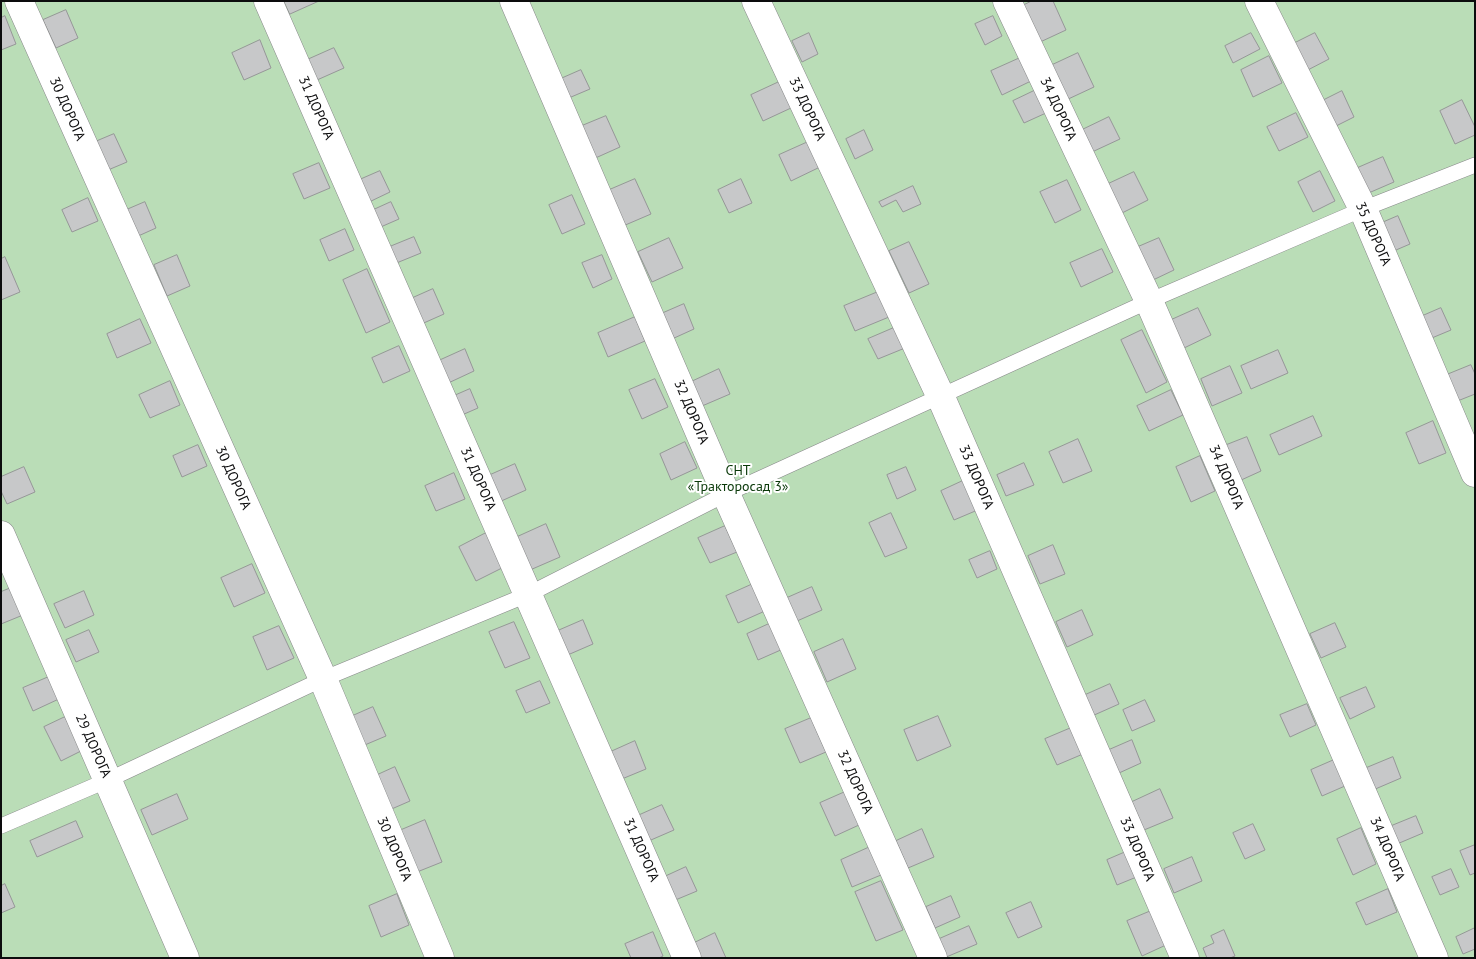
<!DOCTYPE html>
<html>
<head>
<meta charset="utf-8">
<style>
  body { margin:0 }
  #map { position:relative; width:1476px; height:959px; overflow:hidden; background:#f7f8f9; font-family:"PT Sans",sans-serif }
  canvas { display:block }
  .frame { position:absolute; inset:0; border:2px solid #0c0c0d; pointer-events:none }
</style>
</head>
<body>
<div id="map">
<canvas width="1476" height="959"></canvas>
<div class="frame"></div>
</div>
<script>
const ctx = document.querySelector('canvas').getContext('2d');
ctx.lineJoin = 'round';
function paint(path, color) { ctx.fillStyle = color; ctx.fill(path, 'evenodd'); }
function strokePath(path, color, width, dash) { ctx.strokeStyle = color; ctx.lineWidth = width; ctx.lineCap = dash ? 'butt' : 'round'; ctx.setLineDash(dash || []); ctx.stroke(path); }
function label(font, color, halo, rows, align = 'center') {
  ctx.font = font + ' "PT Sans",sans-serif'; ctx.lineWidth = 4; ctx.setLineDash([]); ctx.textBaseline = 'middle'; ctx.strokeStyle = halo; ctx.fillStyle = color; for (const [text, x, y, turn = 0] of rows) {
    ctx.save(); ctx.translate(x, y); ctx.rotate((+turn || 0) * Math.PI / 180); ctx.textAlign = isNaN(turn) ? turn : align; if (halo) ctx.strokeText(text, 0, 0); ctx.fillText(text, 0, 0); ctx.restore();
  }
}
paint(new Path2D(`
  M1,1h1474v957h-1474z`), '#baddb7');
const building = new Path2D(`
  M284,1h35l-29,13z
  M1032,1h21l13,29 -28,13 -18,-36z
  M66,10l12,28 -22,10 -13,-28z
  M5,16l11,28 -15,6v-32z
  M993,16l9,20 -17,9 -10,-21z
  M809,33l9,21 -16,8 -10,-21z
  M1251,33l9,16 -27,14 -8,-17z
  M1315,33l14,26 -27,14 -13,-27z
  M260,40l11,28 -27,12 -12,-27z
  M334,48l10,20 -27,12 -10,-20z
  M1078,53l16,34 -30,14 -16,-34z
  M1269,56l13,27 -29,14 -12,-27z
  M1020,58l11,23 -29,14 -11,-24z
  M581,70l9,19 -26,11 -8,-19z
  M779,82l12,26 -28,13 -12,-26z
  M1036,90l10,23 -22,10 -11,-22z
  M1342,91l12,26 -20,10 -12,-26z
  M1462,100l13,27v8l-20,9 -15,-33z
  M1296,113l12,24 -29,14 -12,-24z
  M606,116l14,31 -29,13 -14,-32z
  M1109,117l11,22 -28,13 -10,-22z
  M864,130l9,20 -18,9 -9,-20z
  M114,134l13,28 -19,8 -13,-28z
  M808,142l12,25 -29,14 -12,-26z
  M1383,157l11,25 -30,13 -11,-25z
  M319,163l11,25 -26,11 -11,-25z
  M380,171l10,21 -23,11 -10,-22z
  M1320,171l15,30 -22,11 -15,-30z
  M1134,172l14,28 -28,14 -14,-29z
  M635,179l16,35 -28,12 -16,-35z
  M741,179l11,24 -23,10 -11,-23z
  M1067,180l14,30 -26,13 -15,-31z
  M913,186l8,18 -18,8 -7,-12 -14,7 -3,-5z
  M572,195l13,29 -23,10 -13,-29z
  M88,198l10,23 -26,11 -10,-22z
  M145,202l11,26 -20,9 -12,-26z
  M391,202l8,17 -23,10 -7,-17z
  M1398,216l12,28 -21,9 -12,-28z
  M345,229l9,21 -25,11 -9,-21z
  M414,237l7,16 -27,11 -7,-16z
  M669,238l14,30 -31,14 -14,-30z
  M1159,238l15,32 -21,10 -15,-33z
  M909,242l20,42 -20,9 -20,-42z
  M1102,249l11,23 -32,15 -11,-24z
  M177,255l13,31 -23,10 -13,-31z
  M602,255l10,24 -19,9 -11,-25z
  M5,257l15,35 -19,8v-41z
  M367,269l23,53 -24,11 -23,-53z
  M433,289l11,25 -27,12 -11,-25z
  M878,292l11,25 -34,14 -11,-25z
  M684,304l10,25 -22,10 -11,-25z
  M1198,308l13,27 -29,14 -13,-28z
  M1441,308l10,22 -24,10 -9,-22z
  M635,317l10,24 -37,16 -10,-24z
  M140,319l11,24 -34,15 -10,-24z
  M896,327l9,21 -27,11 -10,-20z
  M1142,330l25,52 -21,11 -25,-53z
  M399,346l11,25 -27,12 -11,-25z
  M465,349l9,22 -30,14 -10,-22z
  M1278,350l10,23 -37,16 -10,-23z
  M1471,365l4,9v20l-20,8 -11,-26z
  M1230,366l12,27 -30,13 -11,-27z
  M719,369l11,25 -28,12 -11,-24z
  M655,379l13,28 -26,12 -13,-29z
  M170,381l10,24 -30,13 -11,-23z
  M470,389l8,19 -23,10 -8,-19z
  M1171,390l12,25 -34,16 -12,-25z
  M1313,416l9,20 -43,19 -9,-20z
  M1433,421l13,32 -27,11 -13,-31z
  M1247,437l14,34 -22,10 -15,-35z
  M1078,439l14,32 -29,12 -14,-31z
  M685,442l12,26 -26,12 -11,-26z
  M198,445l9,21 -25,11 -9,-21z
  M1200,456l15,35 -24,11 -15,-35z
  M1024,463l10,22 -28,11 -9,-21z
  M515,464l11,26 -27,12 -11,-26z
  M24,467l11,25 -28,12 -6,-13v-14z
  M906,467l10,23 -19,9 -10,-24z
  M454,473l11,26 -29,12 -11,-25z
  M967,479l13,30 -26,11 -13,-29z
  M891,513l16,35 -22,9 -16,-34z
  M546,524l14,33 -30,13 -15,-32z
  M725,526l12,26 -27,11 -12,-25z
  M486,533l18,34 -28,14 -17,-34z
  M1053,545l12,29 -25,10 -12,-28z
  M990,551l7,18 -20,9 -8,-18z
  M252,564l13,29 -31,14 -13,-29z
  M753,584l12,27 -27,12 -12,-27z
  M812,587l10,23 -25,11 -10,-23z
  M11,588l12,27 -22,9v-32z
  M84,591l10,24 -29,13 -11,-24z
  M1082,610l11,25 -26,12 -11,-25z
  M583,620l10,24 -30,13 -10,-24z
  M514,622l16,36 -25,10 -16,-36z
  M771,623l12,26 -25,11 -11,-26z
  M1335,623l11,24 -25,11 -11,-24z
  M279,626l15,32 -27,12 -14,-33z
  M89,630l10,22 -23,10 -10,-22z
  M843,639l13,30 -29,13 -13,-30z
  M51,676l10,22 -28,13 -10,-23z
  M540,681l10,22 -24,10 -10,-22z
  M1110,684l9,20 -27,12 -9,-20z
  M1366,687l9,20 -25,12 -10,-21z
  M1145,700l10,21 -23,10 -9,-21z
  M1307,704l9,21 -26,12 -10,-22z
  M373,707l13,29 -26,11 -12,-29z
  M938,716l13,30 -34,15 -13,-31z
  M65,717l16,34 -20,10 -17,-34z
  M811,718l15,34 -26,11 -15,-34z
  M1071,728l12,26 -26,11 -12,-26z
  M1132,740l9,23 -22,10 -10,-23z
  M635,741l11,28 -29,12 -11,-27z
  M1393,757l8,21 -28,12 -9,-21z
  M1334,760l11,26 -23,10 -11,-26z
  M395,767l15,34 -23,10 -14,-34z
  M1160,789l13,29 -29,12 -12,-28z
  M845,792l14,33 -24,11 -15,-33z
  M177,794l11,25 -36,16 -11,-25z
  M662,805l12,25 -30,13 -11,-25z
  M1416,816l7,17 -26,11 -8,-17z
  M425,820l17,42 -25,10 -18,-41z
  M76,821l7,16 -46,20 -7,-16z
  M1253,824l12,26 -20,9 -12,-26z
  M1361,828l15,36 -23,11 -16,-36z
  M922,829l12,28 -26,11 -12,-27z
  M1475,845v28l-5,2 -10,-24z
  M870,847l11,28 -29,12 -11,-27z
  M1128,851l11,25 -22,9 -10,-25z
  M1192,857l10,24 -28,12 -10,-24z
  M686,867l11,24 -24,10 -11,-23z
  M1451,869l8,18 -19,8 -8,-18z
  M881,881l22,49 -27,11 -21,-49z
  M5,884l10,23 -14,6v-27z
  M1388,889l9,23 -31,13 -10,-22z
  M397,894l12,31 -28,12 -12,-31z
  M951,896l9,21 -25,11 -9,-21z
  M1031,902l11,25 -24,11 -12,-25z
  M1151,911l15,34 -24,11 -15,-35z
  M969,926l8,18 -33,14 -7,-18z
  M1475,928v21l-12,5 -7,-17z
  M1224,930l11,26 -5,2h-23l-4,-10 11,-5 -3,-7z
  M653,932l10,24 -4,2h-28l-6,-14z
  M715,933l11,25h-31l-5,-13z`);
paint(building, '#c7c8c9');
strokePath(building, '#969798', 1);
const service = new Path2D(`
  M1,826l107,-46 215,-101 206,-85 197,-100 423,-193 214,-92 112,-44`);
const minor = new Path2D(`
  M19,1l304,678 117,279
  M268,1l419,957
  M514,1l212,493 207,464
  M756,1l184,394 245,563
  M1007,1l142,300 285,657
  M1259,1l104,208 112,264
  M1,535l184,423`);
strokePath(service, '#88898a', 16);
strokePath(minor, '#88898a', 29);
strokePath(service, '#fff', 15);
strokePath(minor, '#fff', 28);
label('14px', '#0c0c0d', '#fff', [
  ["31 ДОРОГА",316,108,66],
  ["30 ДОРОГА",67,109,66],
  ["33 ДОРОГА",807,109,65],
  ["34 ДОРОГА",1058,109,65],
  ["35 ДОРОГА",1373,234,66],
  ["32 ДОРОГА",691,412,67],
  ["33 ДОРОГА",976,477,67],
  ["34 ДОРОГА",1226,477,67],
  ["30 ДОРОГА",233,478,66],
  ["31 ДОРОГА",478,479,66],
  ["29 ДОРОГА",93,746,66],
  ["32 ДОРОГА",855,782,66],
  ["30 ДОРОГА",394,849,67],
  ["33 ДОРОГА",1137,849,67],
  ["34 ДОРОГА",1387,849,67],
  ["31 ДОРОГА",641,850,66]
]);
label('14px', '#0a3909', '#fff', [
  ["СНТ",738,471],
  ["«Тракторосад 3»",738,487]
]);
</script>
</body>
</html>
